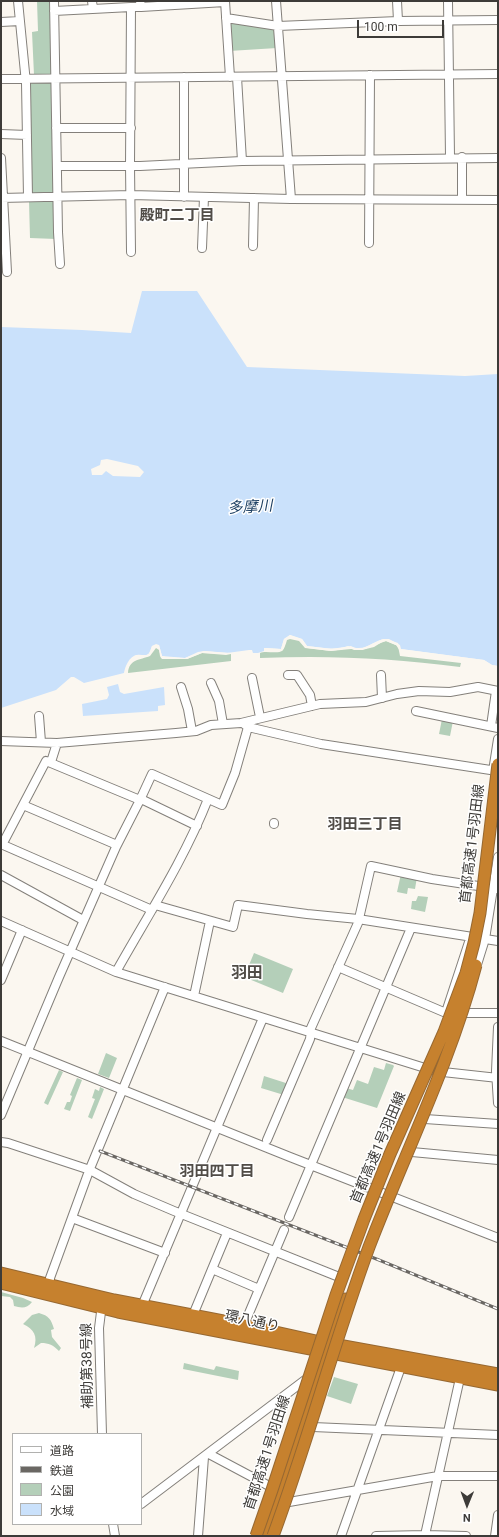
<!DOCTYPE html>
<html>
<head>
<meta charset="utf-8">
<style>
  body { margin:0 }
  #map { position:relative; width:499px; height:1537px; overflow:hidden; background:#fbf7f0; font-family:Roboto,"Noto Sans JP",sans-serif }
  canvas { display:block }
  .frame { position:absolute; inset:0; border:2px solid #3d3b38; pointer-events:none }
  .legend { position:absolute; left:12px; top:1433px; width:130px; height:92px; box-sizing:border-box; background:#fff; border:1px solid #b1b1af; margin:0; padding:5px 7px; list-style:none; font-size:12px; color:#3d3b38 }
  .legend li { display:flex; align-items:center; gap:8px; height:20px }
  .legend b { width:20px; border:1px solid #b1b1af }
  .north { position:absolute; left:447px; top:1485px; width:40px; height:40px; -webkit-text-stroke:3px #fff; paint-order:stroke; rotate:181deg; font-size:11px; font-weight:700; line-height:16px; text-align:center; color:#3d3b38 }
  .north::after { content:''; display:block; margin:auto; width:14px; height:18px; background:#3d3b38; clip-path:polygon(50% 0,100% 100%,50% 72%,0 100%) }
  .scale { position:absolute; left:357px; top:20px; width:87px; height:18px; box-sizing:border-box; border:2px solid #3d3b38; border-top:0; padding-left:5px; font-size:12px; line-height:14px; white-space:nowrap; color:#3d3b38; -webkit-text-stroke:3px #fff; paint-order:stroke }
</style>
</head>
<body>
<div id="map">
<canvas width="499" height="1537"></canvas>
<div class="frame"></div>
<ul class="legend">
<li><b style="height:5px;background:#fff"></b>道路</li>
<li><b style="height:5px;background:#6a6763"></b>鉄道</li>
<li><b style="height:11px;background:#b4cfb9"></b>公園</li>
<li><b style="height:11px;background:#cae1fb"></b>水域</li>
</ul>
<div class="north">N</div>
<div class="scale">100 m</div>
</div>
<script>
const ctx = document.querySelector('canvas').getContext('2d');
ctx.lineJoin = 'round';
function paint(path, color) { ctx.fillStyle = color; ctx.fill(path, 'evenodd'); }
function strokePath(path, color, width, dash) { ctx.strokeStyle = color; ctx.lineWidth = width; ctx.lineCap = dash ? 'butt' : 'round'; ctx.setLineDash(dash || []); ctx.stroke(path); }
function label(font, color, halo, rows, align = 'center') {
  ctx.font = font + ' Roboto,"Noto Sans JP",sans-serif'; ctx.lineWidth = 3; ctx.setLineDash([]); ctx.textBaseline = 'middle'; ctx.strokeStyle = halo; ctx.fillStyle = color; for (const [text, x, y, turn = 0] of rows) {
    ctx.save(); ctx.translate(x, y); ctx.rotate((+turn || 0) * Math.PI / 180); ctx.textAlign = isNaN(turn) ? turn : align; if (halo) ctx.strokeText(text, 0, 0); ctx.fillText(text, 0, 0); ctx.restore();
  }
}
paint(new Path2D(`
  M37,1h14l1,72 -1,1 -17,1 -2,-43 6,-1z
  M229,21l42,6 4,3 2,18 -48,3z
  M27,83h25l3,110 -27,1z
  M55,200l1,39 -26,-1 -1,-37z
  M290,639l9,2 6,7 26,3 20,-2 11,1 12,-3 8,-5 4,-1 12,5 2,10 61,7 -1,4c-67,-9 -133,-12 -200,-9v-5c6,-3 18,2 23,-3 2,-3 3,-7 4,-10z
  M156,648l3,2 1,6 2,3h25l15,-6 29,1v7l-103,12c1,-14 12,-13 22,-17z
  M442,719l11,2 -3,15 -11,-2z
  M401,874l16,3 -2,12 -7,-1 -1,6 -10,-2z
  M418,896l10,1 -3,15 -14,-3 1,-8h4z
  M254,953l39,16 -10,24 -39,-16z
  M106,1053l11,5 -8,20 -11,-4z
  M386,1063l7,2 1,1 -17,42 -35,-11 4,-9 7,2 4,-10 11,4 6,-17 10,3z
  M59,1070l4,2 -15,33 -4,-2z
  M264,1076l25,8 -5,11 -23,-7z
  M77,1078l5,2 -12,31 -6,-2 3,-7h3l2,-6 -2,-1z
  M100,1087l4,2 -12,30 -4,-2 7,-18 -3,-1 3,-9 4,2z
  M1,1292l22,6 9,4c-5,7 -11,6 -18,4l-1,-6 -3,-3 -9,-1z
  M39,1313c10,3 12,6 15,16l-3,1 1,7 9,11 -2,3c-6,-6 -10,-8 -18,-8l-7,5c4,-12 0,-19 -11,-24l9,-9z
  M184,1363l30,7 2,-4 23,5 -1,9 -55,-11z
  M334,1377l24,7 -7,20 -24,-8z`), '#b4cfb9');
paint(new Path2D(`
  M142,291h55l50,76 218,9 33,-2v292l-6,-1 -8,-5 -84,-11 -2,-6 -12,-4c-15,1 -18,14 -38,7 -13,5 -27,1 -41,0l-5,-7 -12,-4 -6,4 -3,10 -15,-1h-2v3l-6,2h-5l-1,-3h-3l-22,3 -23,-2 -19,7 -23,-2 -3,-11 -7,1c-1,3 -2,7 -5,9 -3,1 -7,-1 -10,0 -8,1 -12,12 -13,18l-40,10 -10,-6h-3l-15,13 -55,18v-381l81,3 49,3zM107,459l31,7 6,6 -4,5 -27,-1 -7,-5 -4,4h-10l-1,-6 9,-4 1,-5z
  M118,684l2,8 4,2 40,-7 1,18 -7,1v5l-75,5 -1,-12 25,-5 2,-4 -2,-8z`), '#cae1fb');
paint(new Path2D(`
  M290,635l12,4 5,7 24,3 20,-3 4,2h8l20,-9h6l11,6 1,4 83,11 8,5 6,1v2l-6,-1 -9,-5 -83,-11 -4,-6 -10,-4 -24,9h-8l-4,-2 -19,3 -24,-3 -6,-7 -11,-4 -4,3 -2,8 -2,3 -16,-1v1h-2v-3l17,1 3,-10z
  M156,644l3,1 3,11 3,1 20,1 13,-6 6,-1 27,2v1l-5,1 -24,-2 -15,6h-22l-4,-1 -2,-9 -3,-2 -2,1 -4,7 -4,2 -11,1 -5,5 -4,10h-2l7,-14 5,-4h10l3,-1 3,-8z`), '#fbf7f0');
const minor = new Path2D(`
  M18,1l8,82 2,114
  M54,1l4,231 2,32
  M92,1l1,8
  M225,1l5,76
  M276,1l15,198
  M397,1l1,20
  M448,1l2,156
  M141,7l84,-5
  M54,11l77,-4
  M226,18l52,8 120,-5 100,-1
  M1,22l19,-1
  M184,77v120
  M237,77l5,84
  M1,79l497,-5
  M56,128h75
  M1,134l26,1
  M1,158l6,114
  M57,166h83l102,-5 256,-3
  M1,198l130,-3 160,4 207,1
  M462,200v-43
  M369,243l1,-168
  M253,246l1,-48
  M202,248l2,-51
  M131,252l-1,-86 1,-159h10l-1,-6
  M288,675h9l13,20 2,11
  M381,675l1,23
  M252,678l8,39
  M211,683l8,18 4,23
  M181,687l7,22 4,22
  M416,711l82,17
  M39,716l2,26
  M244,724l4,3 73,17 176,27
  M491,726l5,-35
  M1,741l56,2 119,-10 20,-2 15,-6 30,-2 79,-19 46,-2 31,-8 22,-3 31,1 28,-5 20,4
  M51,762l6,-19
  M493,771l5,-32
  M141,799l56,27
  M23,805l94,40
  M274,824v-1
  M1,844l151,66
  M2,845l44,-84 94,39
  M1,875l82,45
  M155,905l78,22 5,-22 69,9 51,5 140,22
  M1,921l115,51 309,96 18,4 55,6
  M338,967l108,46h52
  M475,971l10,-32 13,-82
  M116,972c32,-57 68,-112 92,-173
  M1,980l21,-50
  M194,996l16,-75
  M447,1009l22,-67
  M498,1027l-2,44 2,32
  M1,1041l289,116 208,81
  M1,1115l58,-138 57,-130 24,-47 12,-26 70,31 13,-32 13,-46
  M425,1119l73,5
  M267,1140l43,-101 1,-11 47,-105 13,-57 61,13 66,10
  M1,1142l7,1 82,27 44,24 40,17 165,66
  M412,1152l86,8
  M289,1217l122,-289
  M72,1218l93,35
  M212,1269l47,20
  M49,1289l1,-11 39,-107 76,-184
  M102,1304l-3,24 3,106
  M142,1306l121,-288
  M193,1315l34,-82
  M244,1325l40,-95
  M313,1427l185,8
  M209,1454l62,33
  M289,1502l149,-26h60
  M141,1504l164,-124
  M113,1524l2,12
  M425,1535l35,-157
  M198,1536l6,-79
  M341,1536l60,-169
  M376,1536l49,-1 41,1
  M495,1536l3,-21`);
const highway = new Path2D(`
  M1,1273l113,27 130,25 72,16 182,33
  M1,1283l117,29 380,73
  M268,1536l77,-237`);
strokePath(minor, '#84807b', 10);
strokePath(highway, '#966832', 13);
strokePath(minor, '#fff', 8);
strokePath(highway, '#c6812e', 11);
const rail = new Path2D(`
  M100,1151l279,109 119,49`);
strokePath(rail, '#6a6763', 3);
strokePath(rail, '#fff', 1.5, [4.5]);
const highwayBridge = new Path2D(`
  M256,1536l16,-46 64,-195 28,-76 26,-65 54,-122 22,-59 8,-30 6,-30 18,-149
  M273,1536c35,-95 61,-194 96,-289 36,-94 81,-184 107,-282`);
strokePath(highwayBridge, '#966832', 13, []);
strokePath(highwayBridge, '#c6812e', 11);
label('14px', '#3d3b38', '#fff', [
  ["首都高速1号羽田線",473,844,-83],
  ["首都高速1号羽田線",379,1148,-67],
  ["環八通り",252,1322,12],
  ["補助第38号線",88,1366,-91],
  ["首都高速1号羽田線",268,1453,-72]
]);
label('bold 15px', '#504c47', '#fff', [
  ["殿町二丁目",177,216],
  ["羽田三丁目",365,825],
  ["羽田四丁目",217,1172]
]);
label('italic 15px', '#1c3f62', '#fff', [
  ["多摩川",250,508,-3]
]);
label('bold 16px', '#504c47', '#fff', [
  ["羽田",247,974]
]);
</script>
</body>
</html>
